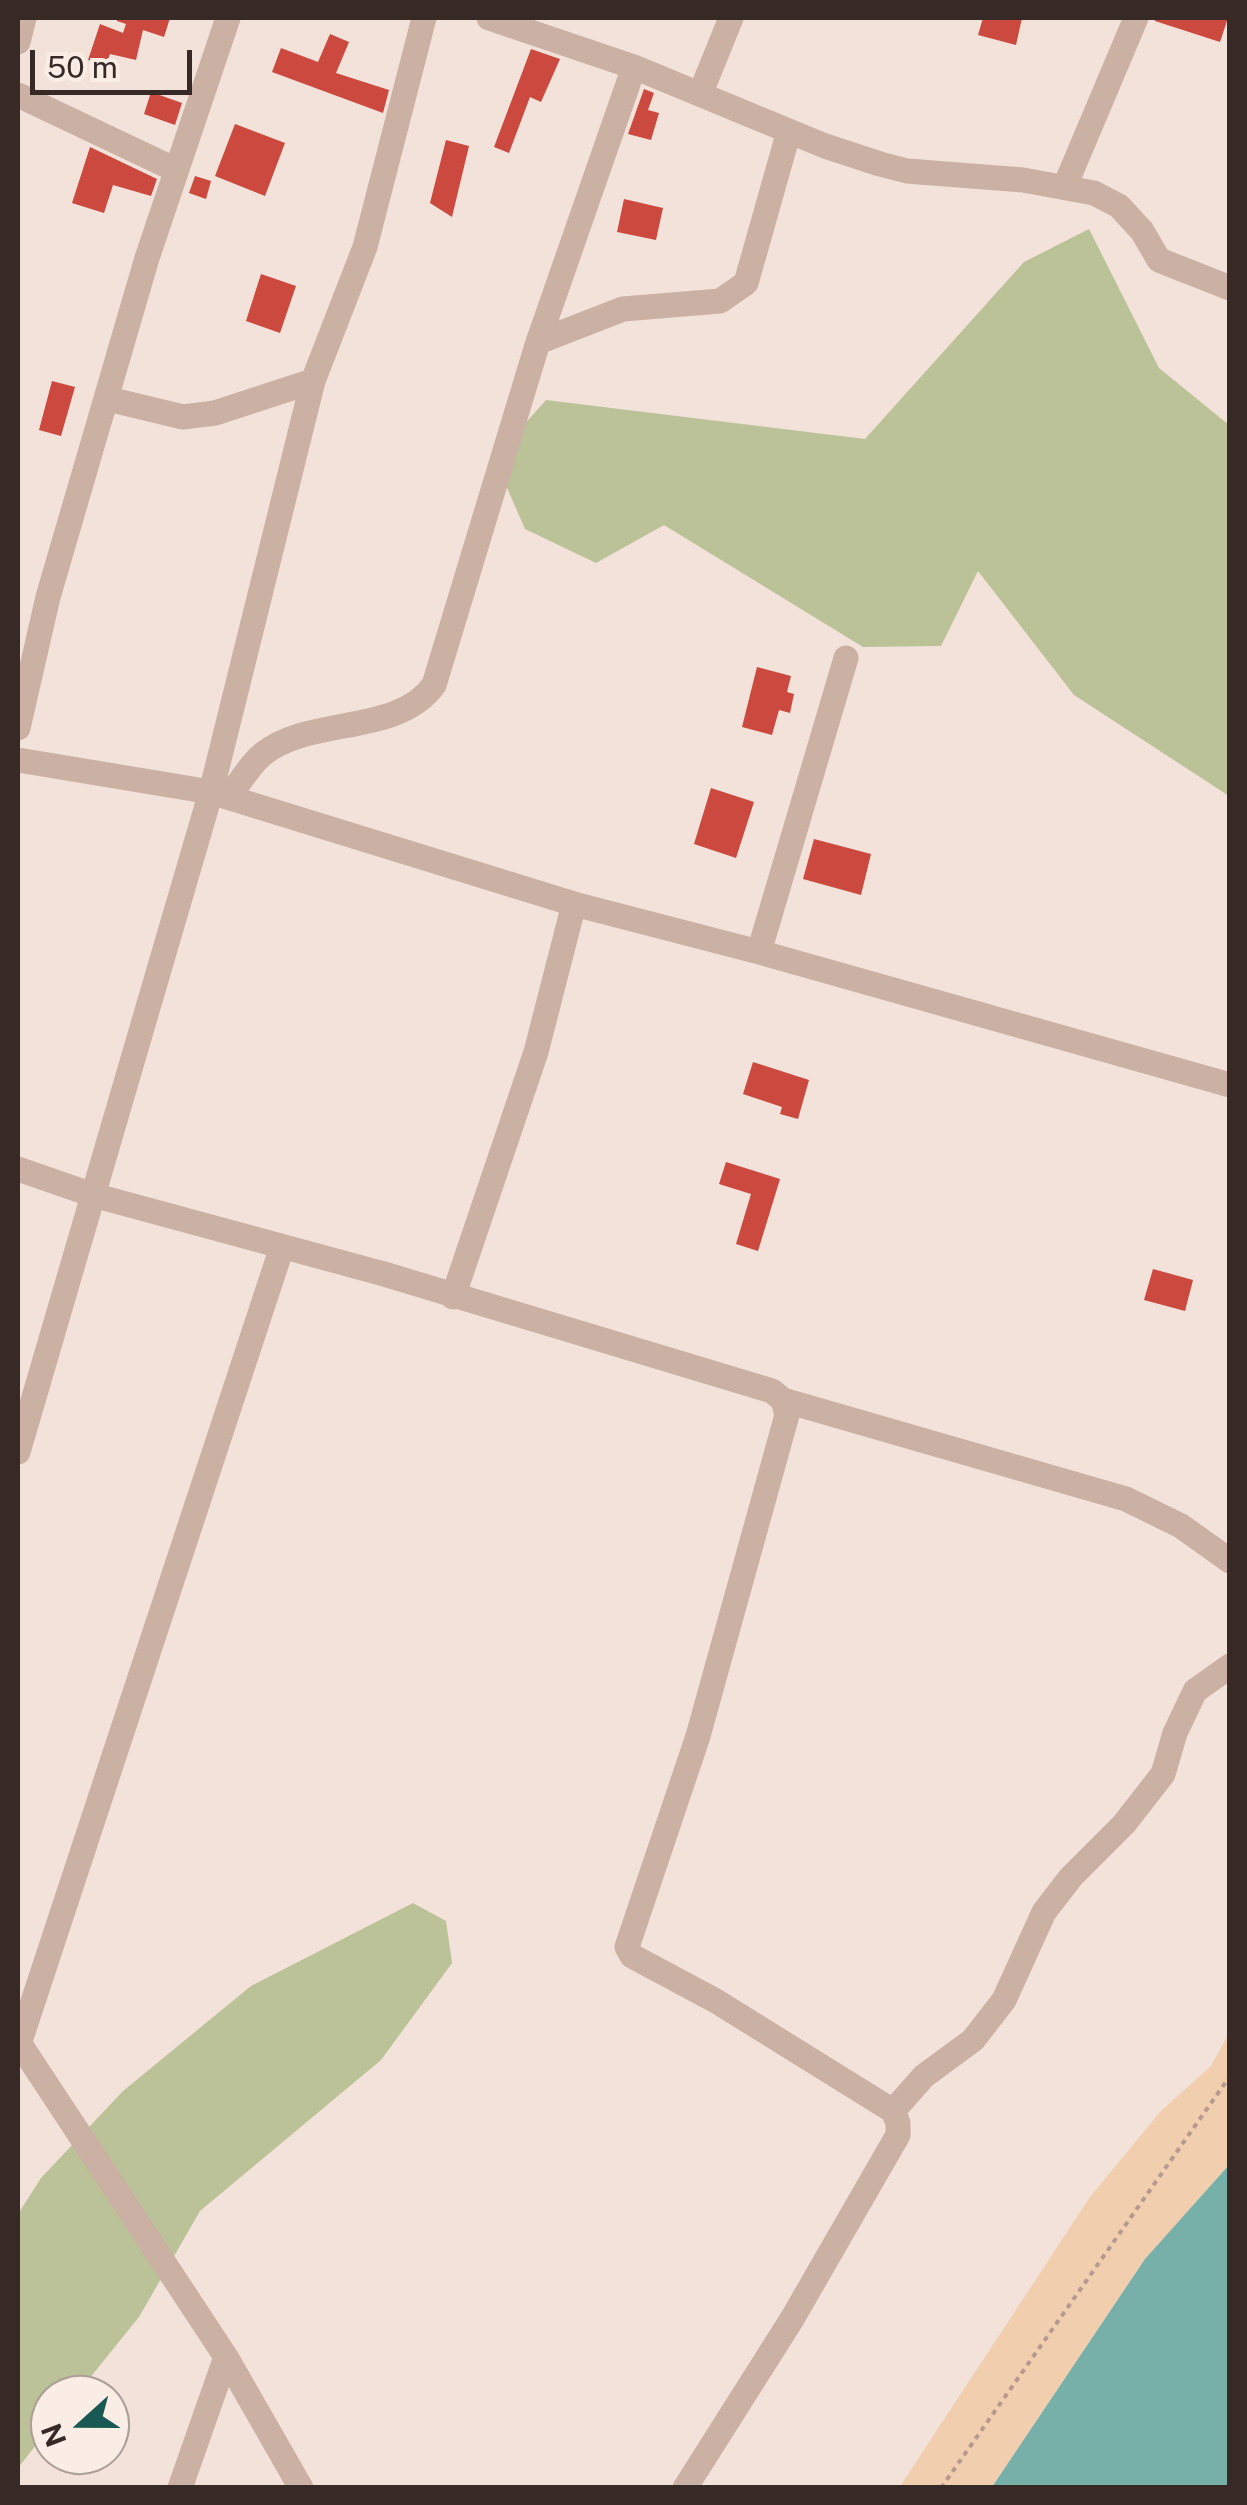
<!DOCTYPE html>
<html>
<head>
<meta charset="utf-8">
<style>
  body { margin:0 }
  #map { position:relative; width:1247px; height:2505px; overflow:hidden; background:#f2e2d9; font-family:"Public Sans",sans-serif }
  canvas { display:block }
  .frame { position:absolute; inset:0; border:20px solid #362926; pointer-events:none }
  .north { position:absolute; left:30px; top:2375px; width:100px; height:100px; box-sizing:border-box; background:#faede5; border:2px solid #ac9f99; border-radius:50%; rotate:249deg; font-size:28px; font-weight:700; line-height:40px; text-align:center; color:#362926 }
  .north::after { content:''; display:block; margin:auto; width:35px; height:45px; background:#1a5953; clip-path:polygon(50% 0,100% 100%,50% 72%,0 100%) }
  .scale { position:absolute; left:30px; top:50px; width:162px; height:45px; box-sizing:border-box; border:5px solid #362926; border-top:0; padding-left:12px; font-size:30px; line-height:35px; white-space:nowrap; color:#362926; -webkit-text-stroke:8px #faede5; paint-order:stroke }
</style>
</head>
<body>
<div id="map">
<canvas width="1247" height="2505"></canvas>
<div class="frame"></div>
<div class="north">N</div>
<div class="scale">50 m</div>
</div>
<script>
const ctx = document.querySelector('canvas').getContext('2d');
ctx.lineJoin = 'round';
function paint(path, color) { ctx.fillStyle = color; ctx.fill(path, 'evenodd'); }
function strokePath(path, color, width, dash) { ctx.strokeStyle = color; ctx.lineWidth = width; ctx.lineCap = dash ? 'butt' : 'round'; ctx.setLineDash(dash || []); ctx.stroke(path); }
paint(new Path2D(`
  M1089,229l70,139 70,57v371l-155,-101 -96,-124 -37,75 -78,1 -199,-122 -68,38 -71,-34 -31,-71 52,-58 319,39 159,-177z
  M413,1903l33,18 6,42 -71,97 -181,151 -61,106 -63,78h-26v32l-32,41v-254l23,-36 82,-87 128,-105z`), '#bbc298');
paint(new Path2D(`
  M1229,2033v132l-84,94 -153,228 -93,1 191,-291 70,-85 51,-46z`), '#f0ceae');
paint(new Path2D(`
  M1229,2165v322h-237l153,-228z`), '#77b0a9');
paint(new Path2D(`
  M117,18h53l-6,19 -21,-7 -7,30 -26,-6 -4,11 -18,-5 12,-36 23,9 3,-9 -9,-3z
  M983,18h39l-6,27 -38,-10z
  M1155,18h73l-8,24 -65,-21z
  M330,34l19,8 -13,31 53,17 -6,23 -111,-41 9,-24 37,14z
  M531,49l29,10 -19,43 -11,-5 -21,56 -15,-6z
  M644,89l10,4 -6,17 11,3 -8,27 -23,-6z
  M151,92l31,11 -7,22 -31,-11z
  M235,124l50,19 -20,53 -50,-20z
  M446,140l23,6 -17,71 -22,-14z
  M90,147l67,32 -6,17 -38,-11 -9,28 -32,-10z
  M195,176l16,5 -5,18 -17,-6z
  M624,199l39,9 -7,32 -39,-8z
  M261,274l35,12 -16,47 -34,-12z
  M52,381l23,6 -14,49 -22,-6z
  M757,667l34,9 -4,16 7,2 -4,19 -11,-3 -7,25 -30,-8z
  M711,788l43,14 -18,56 -42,-14z
  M814,839l57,15 -10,41 -58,-16z
  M753,1062l56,18 -11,39 -18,-5 2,-7 -39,-13z
  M726,1162l54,17 -22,72 -22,-7 15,-50 -32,-10z
  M1153,1269l40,11 -8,31 -41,-11z`), '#cb493e');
strokePath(new Path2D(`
  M941,2488l289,-412`), '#b7998f', 4, [5, 5]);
strokePath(new Path2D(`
  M489,18l145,49 191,79 55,18 27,7 116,9 71,13 25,13 23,25 17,29 71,28
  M18,42l6,-24
  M701,92l30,-74
  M18,95l158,75
  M1065,186l71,-168
  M538,342l85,-33 97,-8 26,-18 43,-152
  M108,399l75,18 32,-4 98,-32
  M18,728l30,-131 99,-339 81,-240
  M18,760l193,32 102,-411 52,-134 59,-229
  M229,796c11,-13 21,-32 34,-42 47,-38 134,-18 171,-69l104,-343 96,-275
  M759,952l87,-294
  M18,1169l75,26 291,79 388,117 11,9 4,15 -89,321 -71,211 5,9 84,45 177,110 5,12v12l-106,184 -107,169
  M453,1297l83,-245 38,-148
  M783,1400l343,99 55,27 49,35
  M18,1452l193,-660 363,112 185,48 471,133
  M18,2041l208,316 75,131
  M19,2044l263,-797
  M893,2111l31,-35 49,-36 31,-40 40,-88 27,-35 53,-53 39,-50 12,-41 20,-42 35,-25
  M180,2488l46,-131`), '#cbb0a4', 25);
</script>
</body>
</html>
